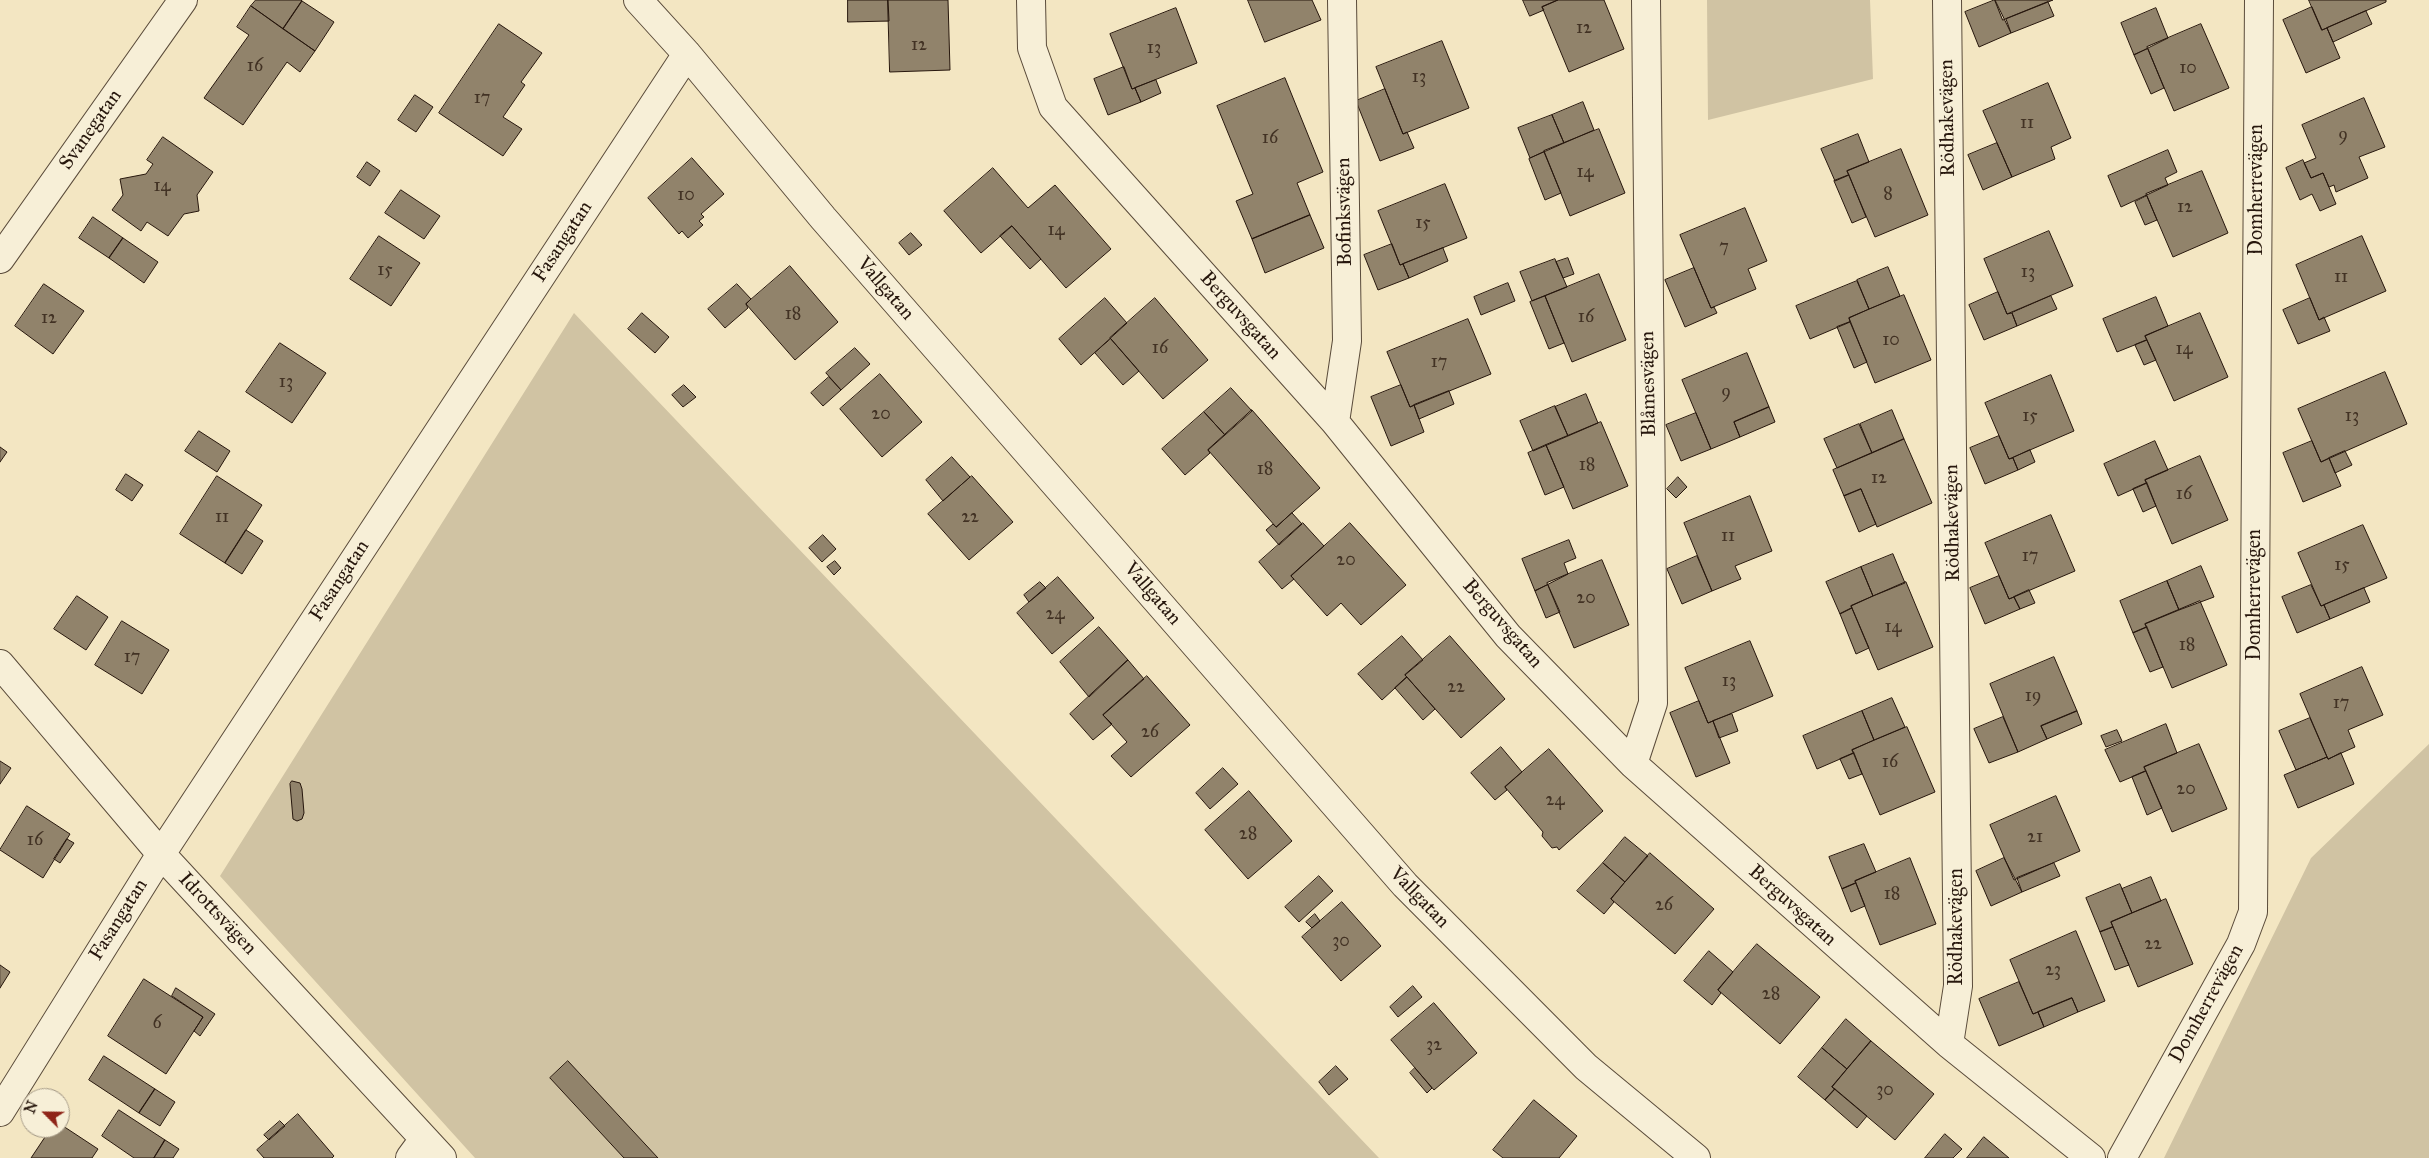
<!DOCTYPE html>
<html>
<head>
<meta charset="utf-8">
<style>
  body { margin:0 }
  #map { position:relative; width:2429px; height:1158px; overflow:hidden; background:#f3e6c2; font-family:"IM FELL Great Primer",serif }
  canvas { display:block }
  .north { position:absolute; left:20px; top:1088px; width:50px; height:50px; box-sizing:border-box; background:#f7efd7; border:1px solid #a49986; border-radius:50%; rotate:293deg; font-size:14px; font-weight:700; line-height:20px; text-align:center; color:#27170d }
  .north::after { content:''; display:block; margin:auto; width:18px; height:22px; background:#8f2418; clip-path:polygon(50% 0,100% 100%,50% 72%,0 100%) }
</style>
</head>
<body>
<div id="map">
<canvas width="2429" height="1158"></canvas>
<div class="north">N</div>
</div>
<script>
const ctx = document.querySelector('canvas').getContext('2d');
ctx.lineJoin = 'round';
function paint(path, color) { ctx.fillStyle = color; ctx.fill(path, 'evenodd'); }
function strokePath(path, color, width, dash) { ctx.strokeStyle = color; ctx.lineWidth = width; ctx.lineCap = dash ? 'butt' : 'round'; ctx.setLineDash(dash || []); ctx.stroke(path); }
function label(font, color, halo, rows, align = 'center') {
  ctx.font = font + ' "IM FELL Great Primer",serif'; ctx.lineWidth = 4; ctx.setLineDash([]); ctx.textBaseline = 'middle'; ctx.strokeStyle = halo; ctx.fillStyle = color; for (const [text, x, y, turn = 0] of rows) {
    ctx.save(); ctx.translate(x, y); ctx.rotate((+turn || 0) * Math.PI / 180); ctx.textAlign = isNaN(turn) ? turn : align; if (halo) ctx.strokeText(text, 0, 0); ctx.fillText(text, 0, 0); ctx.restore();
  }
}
paint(new Path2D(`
  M1707,0h163l3,79 -165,41z
  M574,313l805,845h-904l-255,-282z
  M2429,744v414h-265l147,-300z`), '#d0c3a3');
const building = new Path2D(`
  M256,0h45l1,1 -19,28 -32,-23z
  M848,0h40l1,21 -41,1z
  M888,0h60l2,70 -60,2z
  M1248,0h64l9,20 -56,22z
  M1523,0h35l-16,7 2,3 -14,6z
  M1558,0h46l20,49 -55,23 -27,-65z
  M1995,0h58l-50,20z
  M1995,0l16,33 -32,14 -14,-35z
  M2309,0h77v2l-64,28z
  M302,1l32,21 -19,29 -32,-22z
  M2048,2l6,14 -43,17 -5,-14z
  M251,6l64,45 -15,21 -13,-10 -44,63 -39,-27 45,-63 -12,-8z
  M2312,7l10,23 5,-2 13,30 -34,15 -23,-53z
  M1176,8l21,55 -65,26 -22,-55z
  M2156,8l12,30 -34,17 -13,-32z
  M2366,11l6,13 -39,18 -6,-14z
  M499,24l43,29 -21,29 4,3 -22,32 19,12 -19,27 -64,-43z
  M2201,24l28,64 -55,23 -27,-64z
  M1442,41l27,67 -66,26 -27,-67z
  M2148,49l16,39 -13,6 -17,-39z
  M1124,67l8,22 3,-1 6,14 -33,13 -14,-36z
  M1285,78l38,94 -26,11 13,32 -58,24 -16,-38 17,-7 -36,-88z
  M1156,80l5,13 -20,9 -6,-14z
  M2048,83l23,55 -20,9 4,12 -43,18 -29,-66z
  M1385,89l18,45 4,-2 7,16 -34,13 -24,-60z
  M415,95l18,12 -17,25 -18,-12z
  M2364,98l21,49 -26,10 9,21 -32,14 -2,-7 -5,2 -6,-14 -12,5 -7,-15 12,-5 -14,-33z
  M1583,102l11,28 -30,13 -12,-28z
  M1552,115l12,28 -34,15 -12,-30z
  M1599,129l26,64 -55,23 -26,-65z
  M1858,134l11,28 -22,9 2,4 -14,6 -14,-32z
  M163,137l50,35 -16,23 2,16 -15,3 -16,22 -21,-14 -6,9 -29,-21 11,-15 -3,-16 26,-5 7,-10 -6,-4z
  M1997,143l15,34 -29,13 -15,-35z
  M1901,149l27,66 -53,22 -28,-66z
  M2168,150l9,22 -12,6 3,7 -47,22 -13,-31z
  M1544,152l17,41 -16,7 -16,-41z
  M692,158l32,36 -23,20 3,3 -5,4 4,4 -15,13 -6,-7 -3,3 -31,-36z
  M2303,160l8,18 12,-5 13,31 -16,7 -8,-17 -12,6 -14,-32z
  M367,162l13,9 -10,15 -13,-9z
  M993,168l35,40 27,-23 56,64 -45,39 -54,-62 -31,27 -37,-42z
  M2202,171l26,62 -55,24 -27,-63z
  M1849,175l17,42 -14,6 -18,-42z
  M1445,184l22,54 -67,27 -22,-54z
  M401,190l39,26 -16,23 -39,-26z
  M2147,196l10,24 -12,5 -10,-23z
  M1745,208l22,53 -19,8 8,20 -45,19 -31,-73z
  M1310,215l14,33 -59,25 -13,-34z
  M93,217l30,21 -14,20 -30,-20z
  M1012,226l29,33 -11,10 -30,-33z
  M2049,231l24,55 -66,28 -23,-55z
  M911,233l11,12 -13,10 -10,-12z
  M379,236l41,27 -29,43 -41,-27z
  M2362,236l24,55 -67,29 -23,-55z
  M123,238l35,24 -14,21 -35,-25z
  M1392,244l8,21 3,-1 6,14 -31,12 -14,-35z
  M1443,248l5,13 -39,17 -6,-14z
  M1568,258l6,16 -11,4 -7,-16z
  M1555,259l12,28 -35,14 -12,-29z
  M790,266l48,56 -43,38 -49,-56z
  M1888,267l12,29 -31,13 -12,-29z
  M1694,268l17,40 3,-1 3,6 -32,14 -20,-47z
  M1599,274l27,66 -54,22 -27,-66z
  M1857,281l12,28 -20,9 1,4 -40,17 -14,-33z
  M1508,283l7,18 -34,14 -7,-18z
  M44,284l40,27 -31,43 -38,-28z
  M737,284l14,15 -5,5 2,4 -23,20 -17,-19z
  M1998,292l9,22 5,-1 5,13 -33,14 -15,-35z
  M1904,295l27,65 -56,23 -26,-65z
  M1545,296l19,47 -15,6 -19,-47z
  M2051,296l6,13 -40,17 -5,-13z
  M2156,297l12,29 -23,10 2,4 -30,12 -14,-33z
  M1105,298l22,25 -46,42 -22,-26z
  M1155,298l53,62 -45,39 -53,-61z
  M2310,298l9,22 5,-3 6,14 -32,13 -15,-34z
  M642,313l27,24 -14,16 -27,-24z
  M2200,313l28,64 -54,24 -29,-65z
  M1468,319l23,55 -81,33 -23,-55z
  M1850,322l17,40 -13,6 -17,-41z
  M1111,339l28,32 -16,14 -28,-32z
  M2147,340l9,20 -12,5 -9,-20z
  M280,343l46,30 -34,50 -46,-31z
  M855,348l15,16 -29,26 -15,-17z
  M1747,353l22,54 -35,15 6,15 -29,12 -29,-69z
  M2385,372l22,52 -86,38 -23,-53z
  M880,374l42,48 -40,35 -42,-48z
  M2051,375l23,56 -65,28 -24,-56z
  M829,377l12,13 -18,16 -12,-13z
  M684,385l12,12 -13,10 -11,-12z
  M1401,385l9,22 4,-2 10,27 -33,14 -20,-49z
  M1231,388l21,23 -27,24 -21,-23z
  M1449,391l5,13 -35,15 -5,-14z
  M1586,394l12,29 -30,13 -13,-29z
  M1555,406l13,30 -35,15 -13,-30z
  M1769,407l6,15 -35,15 -6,-15z
  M1252,410l68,78 -44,39 -68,-77z
  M1892,410l12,29 -32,14 -12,-29z
  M1204,412l21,23 -17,15 2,3 -25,22 -23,-26z
  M1696,413l15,36 -30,12 -15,-36z
  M1601,422l27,64 -55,23 -27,-64z
  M1859,424l13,29 -35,15 -13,-29z
  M199,431l31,20 -13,21 -32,-21z
  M1999,436l10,23 4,-1 5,12 -33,14 -15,-36z
  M1904,439l28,64 -55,24 -16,-38 -17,7 -11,-26z
  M2155,441l13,29 -23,10 2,3 -29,13 -14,-32z
  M2312,441l9,21 8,-4 12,28 -38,16 -20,-49z
  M1546,445l18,42 -19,8 -17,-42z
  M0,447l7,5 -7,10z
  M2030,450l5,12 -17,8 -5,-12z
  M2345,451l7,14 -17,8 -6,-15z
  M2200,456l28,64 -56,24 -27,-64z
  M952,457l18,20 -27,24 -17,-21z
  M126,474l17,11 -11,16 -16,-11z
  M217,476l45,29 -37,58 -45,-29z
  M972,476l41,46 -44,38 -41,-46z
  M1678,477l9,10 -11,11 -9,-9z
  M2147,483l9,23 -13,6 -10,-23z
  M1861,489l15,35 -17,8 -15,-36z
  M1750,496l22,55 -37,15 6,13 -29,12 -28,-68z
  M1292,513l10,11 -23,21 -13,-15 7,-6 3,3z
  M2051,515l24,56 -66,28 -24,-56z
  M1303,523l21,23 -33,30 3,3 -12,10 -23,-27z
  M1350,523l56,62 -45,40 -20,-22 -14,13 -36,-40z
  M2363,525l24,53 -66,28 -23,-53z
  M246,530l17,11 -21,33 -17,-11z
  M823,535l13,14 -14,13 -13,-14z
  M1569,540l7,18 -12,5 4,11 -33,17 -13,-32z
  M1893,554l12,29 -32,13 -12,-29z
  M1697,556l15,35 -30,13 -15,-35z
  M1602,560l27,65 -55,23 -27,-65z
  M835,561l6,7 -7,7 -7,-8z
  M2201,566l13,31 -35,13 -12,-29z
  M1861,567l12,29 -22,10 1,2 -12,6 -14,-32z
  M1999,576l10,23 5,-2 6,12 -35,15 -15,-36z
  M1058,577l36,41 -42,36 -35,-41z
  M2167,581l12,29 -34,14 2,3 -14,6 -13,-32z
  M1040,582l6,6 -17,14 -5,-7z
  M1906,582l27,65 -55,23 -27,-64z
  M1548,585l12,27 -14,6 -11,-27z
  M2311,585l10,21 3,-1 6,14 -33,14 -15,-36z
  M2364,588l6,14 -40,17 -6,-14z
  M2029,590l6,13 -15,6 -6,-12z
  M77,596l31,21 -22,33 -32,-21z
  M2200,601l27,64 -55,23 -27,-64z
  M1852,608l17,40 -13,6 -16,-40z
  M122,621l47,29 -27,44 -47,-29z
  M1099,627l29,33 -39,37 -29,-35z
  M2147,627l16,40 -13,5 -17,-39z
  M1402,636l21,24 -18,15 2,2 -25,23 -24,-26z
  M1450,636l55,63 -44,39 -56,-63z
  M1750,641l23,55 -65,27 -23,-55z
  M2054,657l23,54 -36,15 6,13 -29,13 -28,-68z
  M1128,660l16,19 -41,36 9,9 -19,16 -23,-26z
  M2362,667l21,48 -35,15 7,17 -27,12 -28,-65z
  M1147,676l43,49 -59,52 -20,-21 16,-14 -24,-27z
  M1407,677l28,32 -12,11 -28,-32z
  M1892,698l13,29 -31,13 -12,-29z
  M1699,701l9,22 5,-2 17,42 -34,14 -26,-64z
  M1862,711l12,29 -22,10 2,3 -37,16 -14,-33z
  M2077,711l5,13 -35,15 -6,-13z
  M1732,714l6,17 -19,7 -6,-17z
  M2003,717l15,35 -29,11 -15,-34z
  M2310,718l17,39 -31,13 -17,-39z
  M2166,724l11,29 -33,14 2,4 -26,11 -15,-32z
  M1907,727l28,65 -55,23 -28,-65z
  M2117,730l5,11 -16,6 -5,-11z
  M2199,744l28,65 -55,23 -28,-65z
  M1501,747l21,25 -17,15 2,3 -12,10 -24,-27z
  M1549,749l54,62 -44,39 -2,-3 -5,1 -10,-12 1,-4 -38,-45z
  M1854,753l8,21 -13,5 -9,-20z
  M2341,753l13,31 -56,24 -14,-33 43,-18 1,2z
  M0,761l11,7 -11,16z
  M1223,768l15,16 -28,25 -14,-16z
  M2146,771l16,37 -15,7 -15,-38z
  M292,781l8,2 2,6 2,24 -2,6 -5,2 -4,-2 -3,-35z
  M1249,791l43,50 -44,38 -43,-49z
  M2056,796l24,55 -66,29 -24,-55z
  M27,806l43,28 -27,44 -43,-28z
  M1625,837l23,19 -23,26 -22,-19z
  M67,839l7,4 -14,20 -6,-4z
  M1864,844l12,28 -21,9 1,2 -14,6 -13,-32z
  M1650,853l64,56 -39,45 -64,-55z
  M1910,858l26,66 -56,21 -25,-64z
  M2004,858l18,34 -31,14 -15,-35z
  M1603,863l22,19 -14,17 3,3 -10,12 -27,-23z
  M2054,863l6,13 -38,16 -5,-14z
  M1319,876l14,15 -34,31 -14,-15z
  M2151,877l10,24 -29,12 -10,-24z
  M1856,883l9,23 -14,6 -9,-23z
  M2120,884l12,29 -21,9 2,5 -13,5 -14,-34z
  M2166,899l27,65 -55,23 -27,-65z
  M1342,902l39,44 -40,35 -39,-44z
  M1315,914l5,7 -8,7 -6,-6z
  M2113,927l16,38 -14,5 -15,-38z
  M2076,931l29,70 -27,11 -6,-14 -39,16 -23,-54z
  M1757,944l63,53 -40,47 -62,-54z
  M1709,951l24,21 -15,18 3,3 -9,12 -28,-24z
  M0,965l10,7 -10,16z
  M144,979l59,38 -37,57 -58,-38z
  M2019,982l14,32 5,-2 6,15 -45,19 -20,-47z
  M1413,986l9,11 -24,20 -8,-10z
  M176,988l39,26 -15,22 -6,-5 9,-14 -31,-21z
  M2072,998l6,14 -34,15 -6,-15z
  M1434,1003l43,50 -43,37 -43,-50z
  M1846,1019l25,22 -24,28 -25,-21z
  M1871,1041l63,53 -39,46 -63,-53z
  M1822,1048l25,21 -15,18 3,2 -10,11 -27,-23z
  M104,1056l51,33 -16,24 -50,-33z
  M568,1061l90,97h-34l-74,-80z
  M1336,1066l12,13 -19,16 -10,-13z
  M1415,1068l17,20 -5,5 -17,-20z
  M155,1089l20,13 -15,24 -21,-13z
  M1835,1089l32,27 -10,12 -32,-28z
  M1534,1100l43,36 -18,22h-56l-10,-8z
  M119,1110l46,30 -11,18h-20l-32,-22z
  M298,1114l36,42 -2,2h-68l-7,-8z
  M280,1121l5,5 -16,14 -5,-5z
  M60,1124l38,25 -6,9h-61l20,-30h9z
  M1945,1134l17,15 -9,9h-28z
  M1984,1137l25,21h-42z
  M165,1140l14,9 -6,9h-19z`);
paint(building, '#91836b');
strokePath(building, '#27170d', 1);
const minor = new Path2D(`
  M638,0l49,54 136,164 582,667 181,182 110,91
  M1031,0l1,48 21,59 282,315 173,214 125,128 316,280 142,114
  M1947,0l11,986 -9,58
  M0,259l183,-259
  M1335,422l12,-81 -5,-341
  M0,664l161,190 281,304
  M1633,764l20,-61 -7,-703
  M0,1112l161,-258 526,-800
  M410,1158l14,-19
  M2122,1158l119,-214 12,-32 6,-912`);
strokePath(minor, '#5a4b3a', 30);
strokePath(minor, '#f7efd7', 28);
label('18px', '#423224', null, [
  ["12",1584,29],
  ["12",919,46],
  ["13",1154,49],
  ["16",255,67],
  ["10",2188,69],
  ["13",1419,78],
  ["17",482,99],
  ["11",2027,124],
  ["9",2343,136],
  ["16",1270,139],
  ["14",1585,173],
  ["14",162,187],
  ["8",1888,195],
  ["10",686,196],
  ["12",2185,208],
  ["15",1423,224],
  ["14",1056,231],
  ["7",1724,248],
  ["15",385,271],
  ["13",2028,273],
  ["11",2341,278],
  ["18",793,315],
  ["16",1586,318],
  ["12",49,319],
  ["10",1891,341],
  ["16",1160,349],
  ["14",2184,350],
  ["17",1439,363],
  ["13",286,383],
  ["9",1726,393],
  ["20",881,415],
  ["15",2030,417],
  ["13",2352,417],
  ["18",1587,466],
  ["18",1265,470],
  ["12",1879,479],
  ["16",2184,495],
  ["11",222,518],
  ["22",970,518],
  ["11",1728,537],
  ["17",2030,557],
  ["20",1346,561],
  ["15",2342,566],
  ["20",1586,599],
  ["24",1055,615],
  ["14",1893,628],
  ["18",2187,646],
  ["17",132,658],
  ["13",1729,682],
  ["22",1456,688],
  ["19",2033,697],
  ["17",2341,704],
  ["26",1150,733],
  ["16",1890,763],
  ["20",2186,790],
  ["24",1555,801],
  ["28",1248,835],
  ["21",2035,838],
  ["16",35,841],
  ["18",1892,895],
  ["26",1664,906],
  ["30",1341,942],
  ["22",2153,945],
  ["23",2053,971],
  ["28",1771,995],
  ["6",157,1024],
  ["32",1434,1046],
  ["30",1885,1091]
]);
label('20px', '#27170d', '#f7efd7', [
  ["Rödhakevägen",1948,118,-91],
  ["Svanegatan",91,130,-55],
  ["Domherrevägen",2257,190,-90],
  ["Bofinksvägen",1345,212,-91],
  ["Fasangatan",563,242,-57],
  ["Vallgatan",885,289,49],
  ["Berguvsgatan",1240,316,48],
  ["Blåmesvägen",1649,384,-91],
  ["Rödhakevägen",1953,523,-91],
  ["Fasangatan",340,581,-57],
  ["Vallgatan",1152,594,49],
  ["Domherrevägen",2255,595,-90],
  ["Berguvsgatan",1502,624,49],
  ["Vallgatan",1419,898,46],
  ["Berguvsgatan",1792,906,42],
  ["Idrottsvägen",217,914,47],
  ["Fasangatan",119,920,-58],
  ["Rödhakevägen",1957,927,-90],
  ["Domherrevägen",2207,1004,-61]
]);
</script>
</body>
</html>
